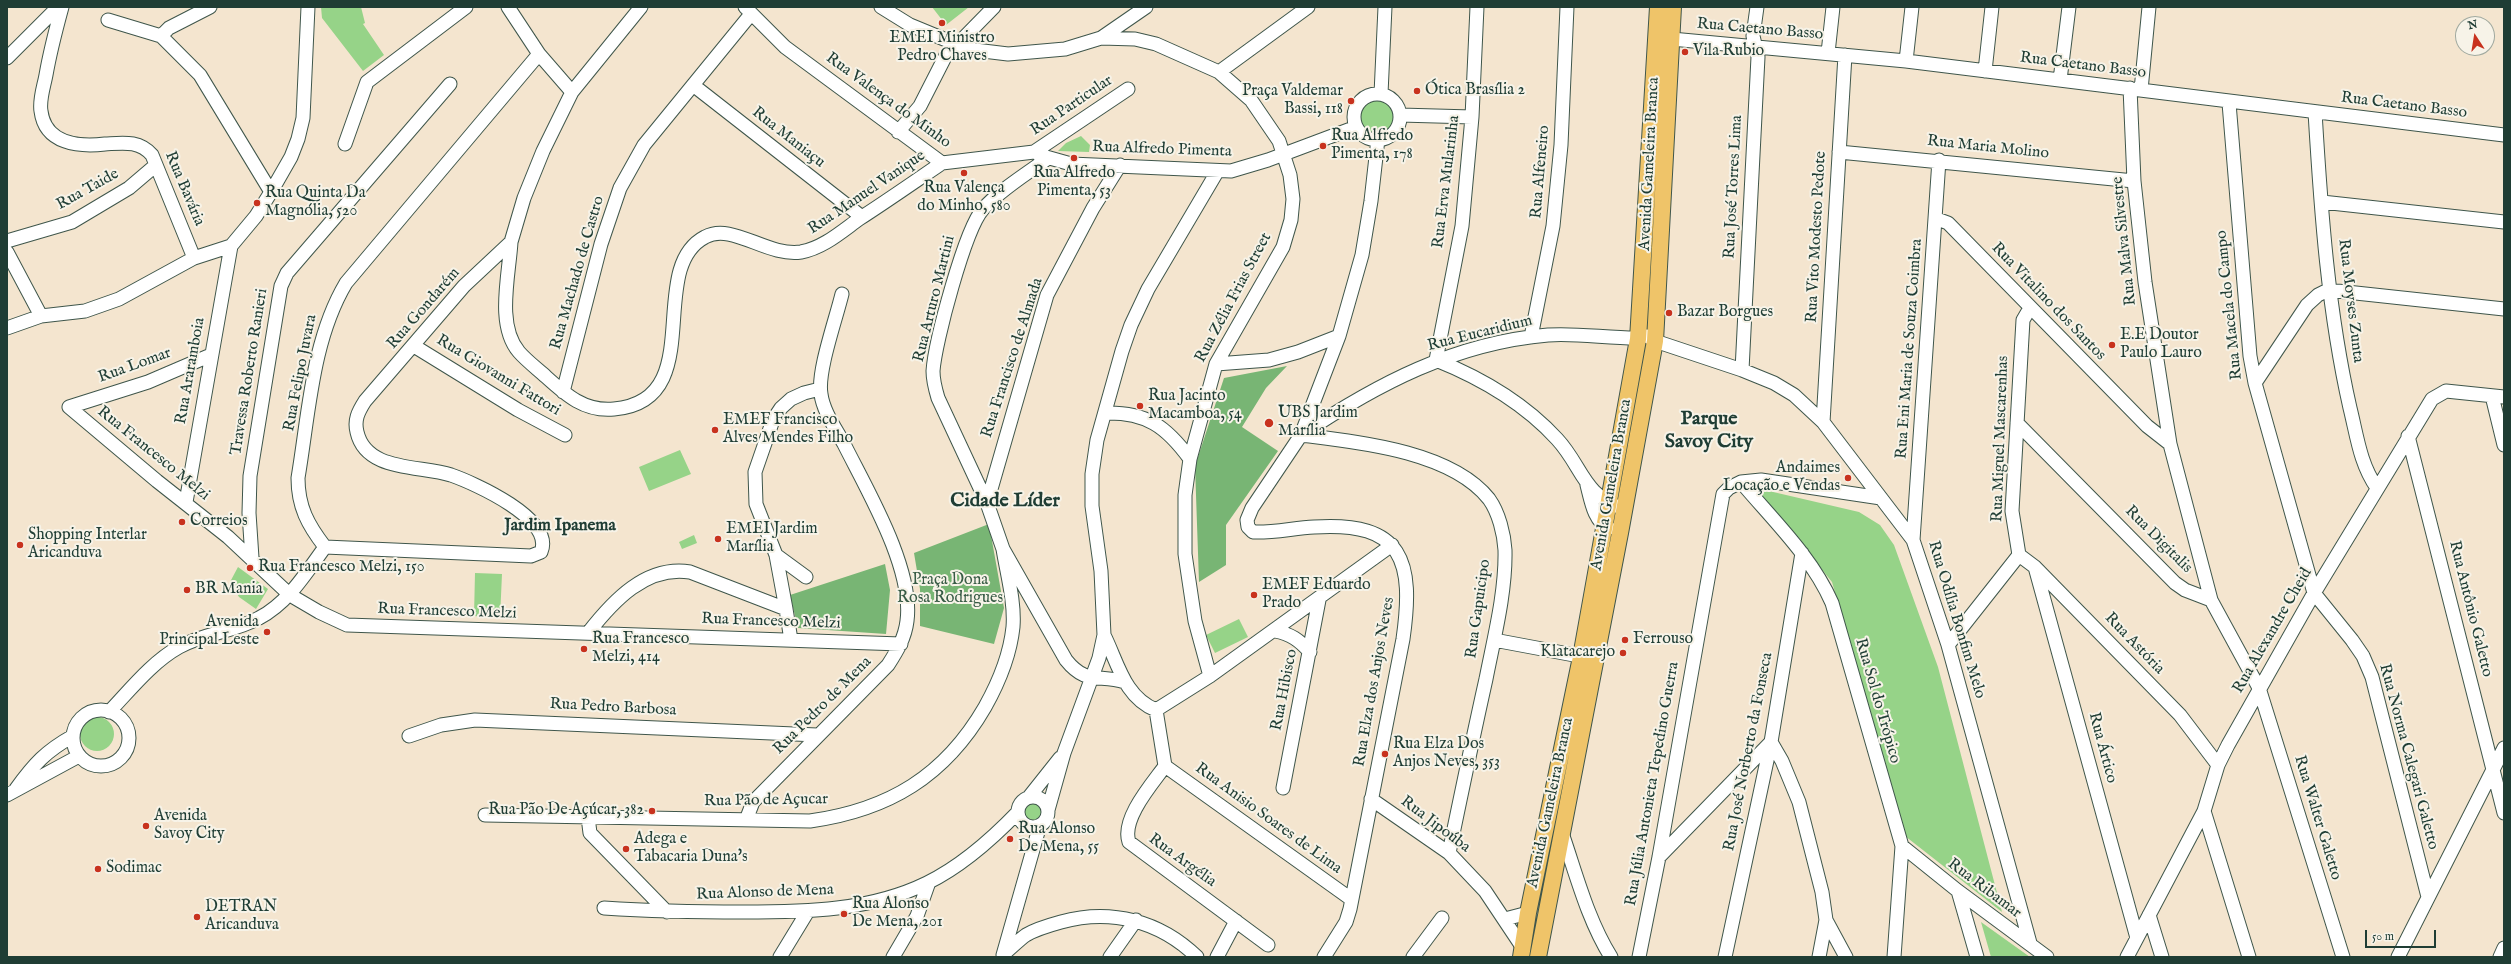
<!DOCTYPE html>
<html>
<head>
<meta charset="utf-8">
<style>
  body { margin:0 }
  #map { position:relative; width:2511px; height:964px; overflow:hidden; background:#f4e5cf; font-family:"IM FELL English",serif }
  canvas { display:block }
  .frame { position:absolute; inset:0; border:8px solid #1f3d34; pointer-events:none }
  .north { position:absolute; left:2455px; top:16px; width:40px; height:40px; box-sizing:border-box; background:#f7f3e8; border:1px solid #a1aaa0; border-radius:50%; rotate:348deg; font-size:11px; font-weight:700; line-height:16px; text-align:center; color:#1f3d34 }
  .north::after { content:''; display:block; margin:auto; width:14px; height:18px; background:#c8321e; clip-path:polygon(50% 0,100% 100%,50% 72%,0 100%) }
  .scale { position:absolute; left:2365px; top:930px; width:71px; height:18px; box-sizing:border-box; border:2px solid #1f3d34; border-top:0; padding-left:5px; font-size:12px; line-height:14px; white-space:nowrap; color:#1f3d34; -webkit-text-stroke:3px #f7f3e8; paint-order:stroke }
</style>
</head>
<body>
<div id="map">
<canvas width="2511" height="964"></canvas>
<div class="frame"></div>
<div class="north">N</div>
<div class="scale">50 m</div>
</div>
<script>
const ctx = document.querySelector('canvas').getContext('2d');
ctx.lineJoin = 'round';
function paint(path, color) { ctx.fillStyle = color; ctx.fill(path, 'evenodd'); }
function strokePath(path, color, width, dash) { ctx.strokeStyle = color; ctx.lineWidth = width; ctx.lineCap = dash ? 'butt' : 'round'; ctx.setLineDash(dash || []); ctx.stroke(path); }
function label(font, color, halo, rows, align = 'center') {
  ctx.font = font + ' "IM FELL English",serif'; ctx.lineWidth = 4; ctx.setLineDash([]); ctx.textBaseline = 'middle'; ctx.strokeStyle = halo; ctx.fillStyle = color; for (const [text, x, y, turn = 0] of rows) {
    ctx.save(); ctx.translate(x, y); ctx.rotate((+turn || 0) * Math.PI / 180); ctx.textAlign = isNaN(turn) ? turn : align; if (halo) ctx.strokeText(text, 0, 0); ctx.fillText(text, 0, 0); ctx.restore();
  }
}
paint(new Path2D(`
  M321,7h40l4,16 -2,1 21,31 -21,16 -41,-53z
  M932,7h37l-23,18z
  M1358 117a19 19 0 1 1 38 0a19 19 0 1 1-38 0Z
  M1081,136l9,9 -1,7 -31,-1 8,-8z
  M680,450l11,24 -42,17 -10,-24z
  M1756,488l103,24 21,13 14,20 44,122 64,245 -97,-76 -73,-254z
  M694,535l3,8 -15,6 -3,-7z
  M238,567l30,22 -12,20 -17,-12 -9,-15z
  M475,573l27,1 -2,44 -26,-2z
  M1239,619l9,18 -33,16 -9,-18z
  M80 734a17 17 0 1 1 34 0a17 17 0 1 1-34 0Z
  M1024 811a9 9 0 1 1 18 0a9 9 0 1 1-18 0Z
  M1981,922l49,35h-39z`), '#96d388');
paint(new Path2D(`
  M1287,366l-21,22 -24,39 36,24 -52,74v40l-27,17 -4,-116 29,-88z
  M989,524l15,84 -10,36 -74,-18v-37l-6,-36z
  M885,564l5,26 -4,44 -88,-6 -8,-33z`), '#78b574');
const minor = new Path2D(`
  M62,7c-6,22 -12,45 -16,68 -2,11 -7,25 -5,36 4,33 38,36 64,33 18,-1 34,-4 47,11l42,103
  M508,7l31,47 33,38
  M745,7l40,40 157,116 92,-11 94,-63
  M881,7l29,18 46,19 19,6 33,4 57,-5 36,-11 34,1 21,5 63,28 32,28 28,41 11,34 3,24 -2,21 -8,27 -67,117 -26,95 -5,36v59l10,67 15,55
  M1477,7l-5,110 -10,109 -26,134c45,18 88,43 121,79 26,28 25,56 67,70
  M108,20l53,16 8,-8 41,-21
  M161,36l39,39 71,117
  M1101,38l45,-31
  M1661,38l245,23 598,74
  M1828,53l5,-46
  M539,54l-193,229c-34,57 -37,130 -48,195 0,29 10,47 27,69l206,9 10,-4c14,-33 -67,-69 -90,-77 -31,-10 -85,-3 -94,-43 -3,-12 1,-20 8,-31l99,-115 47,-44 13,-44 19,-47 29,-59 69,-85
  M7,58l51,-51
  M1906,61l6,-54
  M1985,71l7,-64
  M1219,72l89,-65
  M2060,80l9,-73
  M693,85l169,132
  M2130,88l4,93 11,101 25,162 41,156 48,88 84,269
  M2141,90l8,-83
  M1381,94l4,-87
  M1354 117a23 23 0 1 1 46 0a23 23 0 1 1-46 0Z
  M2229,103l21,253 5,27 59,210 38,47 11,16 9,21 56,220
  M2315,112c6,100 13,199 35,296 7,28 10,56 27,80
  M1400,115l72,2
  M898,132l22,-26 25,-49 49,-50
  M345,144l22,-62 99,-75
  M1839,152l295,29
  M1039,155l32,9 160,7 37,-11 88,-33
  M1048,158c-21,16 -47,31 -65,51 -18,20 -48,133 -50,162 0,10 2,17 5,27l49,105 16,46 63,111c20,25 32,14 59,22
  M2322,202l182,20
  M1937,219l11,4 199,203 23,18
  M7,241l65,-19 57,-34 27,-23
  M511,242c-2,34 -15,83 8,110 7,8 16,15 24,22 21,19 40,38 71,35 96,-8 30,-140 91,-172 27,-15 62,20 96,15 22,-4 40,-20 58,-33 28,-18 55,-37 83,-56
  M7,252l34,64
  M7,328l34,-12 44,-5 34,-12 75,-41 37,-12 25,-30 15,-24 20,-35 7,-18 5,-21 5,-111
  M1531,337l22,-111 8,-81 6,-138
  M414,346l104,64 47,25
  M1216,364l53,-4 29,-8 41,-16
  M1742,370l16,-313 -5,-21 4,-29
  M2255,383l52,-78 11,-10 10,-5 176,19
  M563,392l38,-148 19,-56 24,-43 107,-131
  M2492,396l12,49
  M69,407l88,74 71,56 62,58 29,17 28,13 554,19
  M69,407l79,-25 63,-27
  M1105,413c41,-1 61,13 85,46
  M1823,422l22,-367
  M2017,423l158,160 10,7 26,10
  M1301,435c76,-51 154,-92 247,-100 29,-2 58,3 88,3 3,0 7,-2 11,-2l8,5 87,29 32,13 20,12 29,27 90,118 35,105 82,298
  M1301,435c57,7 150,16 188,64 10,14 15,35 16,51 1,42 -11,88 -19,129 -13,58 -25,116 -37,174
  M2408,436l96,377
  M1741,482c32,38 71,75 91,121l70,243 -8,111
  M1587,485c4,15 7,37 22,43
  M186,502l45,-256
  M987,503l60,-208 46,-87 27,-43
  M1913,540l26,-380
  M776,555l10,54
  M2019,555l16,12 145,148 38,50
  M252,558l-3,-45 1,-37 31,-190 6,-13 163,-189
  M2035,567l102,371
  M806,577l-30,-22 -20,-51 -1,-32 18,-52 8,-12 10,-9 13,-6 16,-4
  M1275,631c16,3 24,9 35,21
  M588,633c25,-32 58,-68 102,-61l96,37 5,31
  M1104,635c14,28 20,62 52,75l54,-34 182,-131
  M1494,640l96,18
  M1948,645l71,-90 -7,-44 11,-191 7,-12
  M1156,710l9,56c-13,18 -44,53 -36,76l139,103
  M73 738a28 28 0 1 1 56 0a28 28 0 1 1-56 0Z
  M109,712c21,-22 43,-50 70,-65 25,-14 55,-15 80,-29 29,-15 47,-45 66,-71
  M409,736l32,-11 34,-5 342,15
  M1771,742l11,19 17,41 23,90 4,28 -7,37
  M1165,766l186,133
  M1283,788l36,-188
  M16,789c18,-25 30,-38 57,-53
  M7,795l72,-39
  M1018 812a15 15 0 1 1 30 0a15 15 0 1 1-30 0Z
  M1029,797l31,-39
  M1371,799l78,54 36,38 38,57
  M1048,810l16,-57 35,-95 5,-23 -3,-64 -9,-65v-32l5,-34 25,-89 9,-26 17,-36 69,-117
  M2204,811l45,146
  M485,815l325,6c79,-11 135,-45 175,-114 14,-25 25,-51 28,-80 2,-25 -6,-53 -10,-78
  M588,817l2,16 77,79
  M746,820l7,-18 135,-137c9,-14 17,-27 19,-44 7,-52 -40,-131 -63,-177 -8,-15 -21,-33 -23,-50 -4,-22 15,-75 21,-100
  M1563,836c14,41 25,84 48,121
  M1902,846l56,45 89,66
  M1659,857l112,-115
  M1958,891l19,66
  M604,908c46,3 92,4 139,4 63,0 127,-1 184,-29 35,-17 65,-44 91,-71
  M2149,915l13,42
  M1505,919l23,-6
  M1826,920l20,37
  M1005,953c7,-6 14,-13 21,-18 10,-6 24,-10 35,-13 50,-14 99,-1 136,35
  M1003,955l37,-130
  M780,957l28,-46
  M893,957l24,-41 12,-34
  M1110,957l26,-37
  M1217,957l19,-36
  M1324,957l22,-35 4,-13 53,-270c11,-77 1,-118 -89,-112 -20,1 -41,6 -61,5l-5,-5 -1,-7 5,-12 49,-73 38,-99 23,-81 9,-54 7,-62
  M1413,957l29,-39
  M1639,957l20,-100 64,-363 6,-6 12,-6 20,-2 120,18
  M1725,957l46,-215 31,-189
  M2127,957l77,-146 14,-46 10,-20 86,-152 118,-194 14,-8 58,6
  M2398,957l106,-209
  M2500,957l4,-9`);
const major = new Path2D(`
  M1521,957l7,-44 53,-256 57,-318 20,-332
  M1538,957l82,-424 35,-192 18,-334`);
strokePath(minor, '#3f564b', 15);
strokePath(major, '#3f564b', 18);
strokePath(minor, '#fff', 13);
strokePath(major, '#efc469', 16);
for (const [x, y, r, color] of [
  [942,23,4,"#c8321e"],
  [1685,52,4,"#c8321e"],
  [1417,91,4,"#c8321e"],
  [1351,101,4,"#c8321e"],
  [1323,146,4,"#c8321e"],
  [1074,158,4,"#c8321e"],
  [964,173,4,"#c8321e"],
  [257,203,4,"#c8321e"],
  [1669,313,4,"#c8321e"],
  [2112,345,4,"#c8321e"],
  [1140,406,4,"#c8321e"],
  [1269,423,5,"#c8321e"],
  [715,430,4,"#c8321e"],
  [1848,478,4,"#c8321e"],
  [182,522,4,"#c8321e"],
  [718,539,4,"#c8321e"],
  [20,545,4,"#c8321e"],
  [250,568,4,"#c8321e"],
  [187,590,4,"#c8321e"],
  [1254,595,4,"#c8321e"],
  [267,632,4,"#c8321e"],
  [1625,640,4,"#c8321e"],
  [584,649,4,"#c8321e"],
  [1623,653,4,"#c8321e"],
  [1385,754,4,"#c8321e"],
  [652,811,4,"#c8321e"],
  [146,826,4,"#c8321e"],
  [1010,839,4,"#c8321e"],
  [626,849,4,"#c8321e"],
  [98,869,4,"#c8321e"],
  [844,914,4,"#c8321e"],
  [197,917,4,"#c8321e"]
]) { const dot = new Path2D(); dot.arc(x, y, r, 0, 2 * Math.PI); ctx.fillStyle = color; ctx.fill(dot); strokePath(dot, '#f7f3e8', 1.5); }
label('16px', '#1f3d34', '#f7f3e8', [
  ["Rua Caetano Basso",1760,30,5],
  ["Rua Caetano Basso",2083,66,7],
  ["Rua Valença do Minho",888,101,36],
  ["Rua Particular",1072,106,-34],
  ["Rua Caetano Basso",2404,106,7],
  ["Rua Maniaçu",788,138,38],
  ["Rua Maria Molino",1988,148,6],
  ["Rua Alfredo Pimenta",1162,150,2],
  ["Avenida Gameleira Branca",1650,164,-87],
  ["Rua Alfeneiro",1541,172,-85],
  ["Rua Erva Mularinha",1447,182,-83],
  ["Rua José Torres Lima",1734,187,-87],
  ["Rua Bavária",184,189,67],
  ["Rua Taide",88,190,-29],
  ["Rua Manuel Vanique",867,193,-34],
  ["Rua Vito Modesto Pedote",1817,237,-87],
  ["Rua Malva Silvestre",2125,241,-96],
  ["Rua Machado de Castro",578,273,-74],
  ["Rua Zélia Frias Street",1234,298,-62],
  ["Rua Arturo Martini",935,299,-76],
  ["Rua Moyses Zunta",2350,301,83],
  ["Rua Vitalino dos Santos",2048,302,46],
  ["Rua Macela do Campo",2230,305,-96],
  ["Rua Gondarém",424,309,-49],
  ["Rua Eucaridium",1480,334,-14],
  ["Rua Eni Maria de Souza Coimbra",1910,349,-86],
  ["Rua Francisco de Almada",1013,358,-72],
  ["Rua Lomar",135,366,-20],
  ["Rua Araramboia",191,371,-80],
  ["Travessa Roberto Ranieri",250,372,-81],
  ["Rua Felipo Juvara",301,373,-79],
  ["Rua Giovanni Fattori",498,376,31],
  ["Rua Miguel Mascarenhas",2001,439,-88],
  ["Rua Francesco Melzi",153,454,39],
  ["Avenida Gameleira Branca",1612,485,-80],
  ["Rua Digitalis",2158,540,45],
  ["Rua Gapuicipo",1479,609,-82],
  ["Rua Antônio Galetto",2470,609,76],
  ["Rua Francesco Melzi",447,612,2],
  ["Rua Odília Bonfim Melo",1956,620,73],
  ["Rua Francesco Melzi",771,622,2],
  ["Rua Alexandre Cheid",2273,631,-60],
  ["Rua Astória",2134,644,46],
  ["Rua Elza dos Anjos Neves",1375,682,-80],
  ["Rua Hibisco",1285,690,-79],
  ["Rua Sol do Trópico",1877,701,74],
  ["Rua Pedro de Mena",823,706,-45],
  ["Rua Pedro Barbosa",613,708,3],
  ["Rua Ártico",2102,748,75],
  ["Rua José Norberto da Fonseca",1749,752,-79],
  ["Rua Norma Calegari Galetto",2408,757,75],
  ["Rua Júlia Antonieta Tepedino Guerra",1653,784,-80],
  ["Rua Pão de Açucar",766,801,-1],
  ["Avenida Gameleira Branca",1551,803,-78],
  ["Rua Walter Galetto",2317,818,73],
  ["Rua Anisio Soares de Lima",1268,819,36],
  ["Rua Jipoúba",1435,825,37],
  ["Rua Argélia",1182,861,36],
  ["Rua Ribamar",1984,889,37],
  ["Rua Alonso de Mena",765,893,-2]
]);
label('16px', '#1f3d34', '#f7f3e8', [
  ["EMEI Ministro",942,39,"center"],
  ["Pedro Chaves",942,57,"center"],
  ["Vila Rubio",1693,52],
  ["Ótica Brasília 2",1425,91],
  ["Praça Valdemar",1343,92,"right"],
  ["Bassi, 118",1343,110,"right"],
  ["Rua Alfredo",1331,137],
  ["Pimenta, 178",1331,155],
  ["Rua Alfredo",1074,174,"center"],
  ["Pimenta, 53",1074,192,"center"],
  ["Rua Valença",964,189,"center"],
  ["do Minho, 580",964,207,"center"],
  ["Rua Quinta Da",265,194],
  ["Magnólia, 520",265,212],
  ["Bazar Borgues",1677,313],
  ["E.E Doutor",2120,336],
  ["Paulo Lauro",2120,354],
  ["Rua Jacinto",1148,397],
  ["Macamboa, 54",1148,415],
  ["UBS Jardim",1278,414],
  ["Marília",1278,432],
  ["EMEF Francisco",723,421],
  ["Alves Mendes Filho",723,439],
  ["Andaimes",1840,469,"right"],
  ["Locação e Vendas",1840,487,"right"],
  ["Correios",190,522],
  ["EMEI Jardim",726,530],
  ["Marília",726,548],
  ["Shopping Interlar",28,536],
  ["Aricanduva",28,554],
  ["Rua Francesco Melzi, 150",258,568],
  ["EMEF Eduardo",1262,586],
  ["Prado",1262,604],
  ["BR Mania",195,590],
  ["Avenida",259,623,"right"],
  ["Principal Leste",259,641,"right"],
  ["Rua Francesco",592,640],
  ["Melzi, 414",592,658],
  ["Ferrouso",1633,640],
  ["Klatacarejo",1615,653,"right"],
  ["Rua Elza Dos",1393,745],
  ["Anjos Neves, 353",1393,763],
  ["Rua Pão De Açúcar, 382",644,811,"right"],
  ["Avenida",154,817],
  ["Savoy City",154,835],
  ["Rua Alonso",1018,830],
  ["De Mena, 55",1018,848],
  ["Adega e",634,840],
  ["Tabacaria Duna's",634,858],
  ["Sodimac",106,869],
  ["Rua Alonso",852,905],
  ["De Mena, 201",852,923],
  ["DETRAN",205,908],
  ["Aricanduva",205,926]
], 'left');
label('16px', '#375b45', '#f7f3e8', [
  ["Praça Dona",950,581],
  ["Rosa Rodrigues",950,599]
]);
label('bold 17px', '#1f3d34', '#f7f3e8', [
  ["Jardim Ipanema",560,527]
]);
label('bold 20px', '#1f3d34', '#f7f3e8', [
  ["Parque",1709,420],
  ["Savoy City",1709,443],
  ["Cidade Líder",1005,502]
]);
</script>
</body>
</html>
